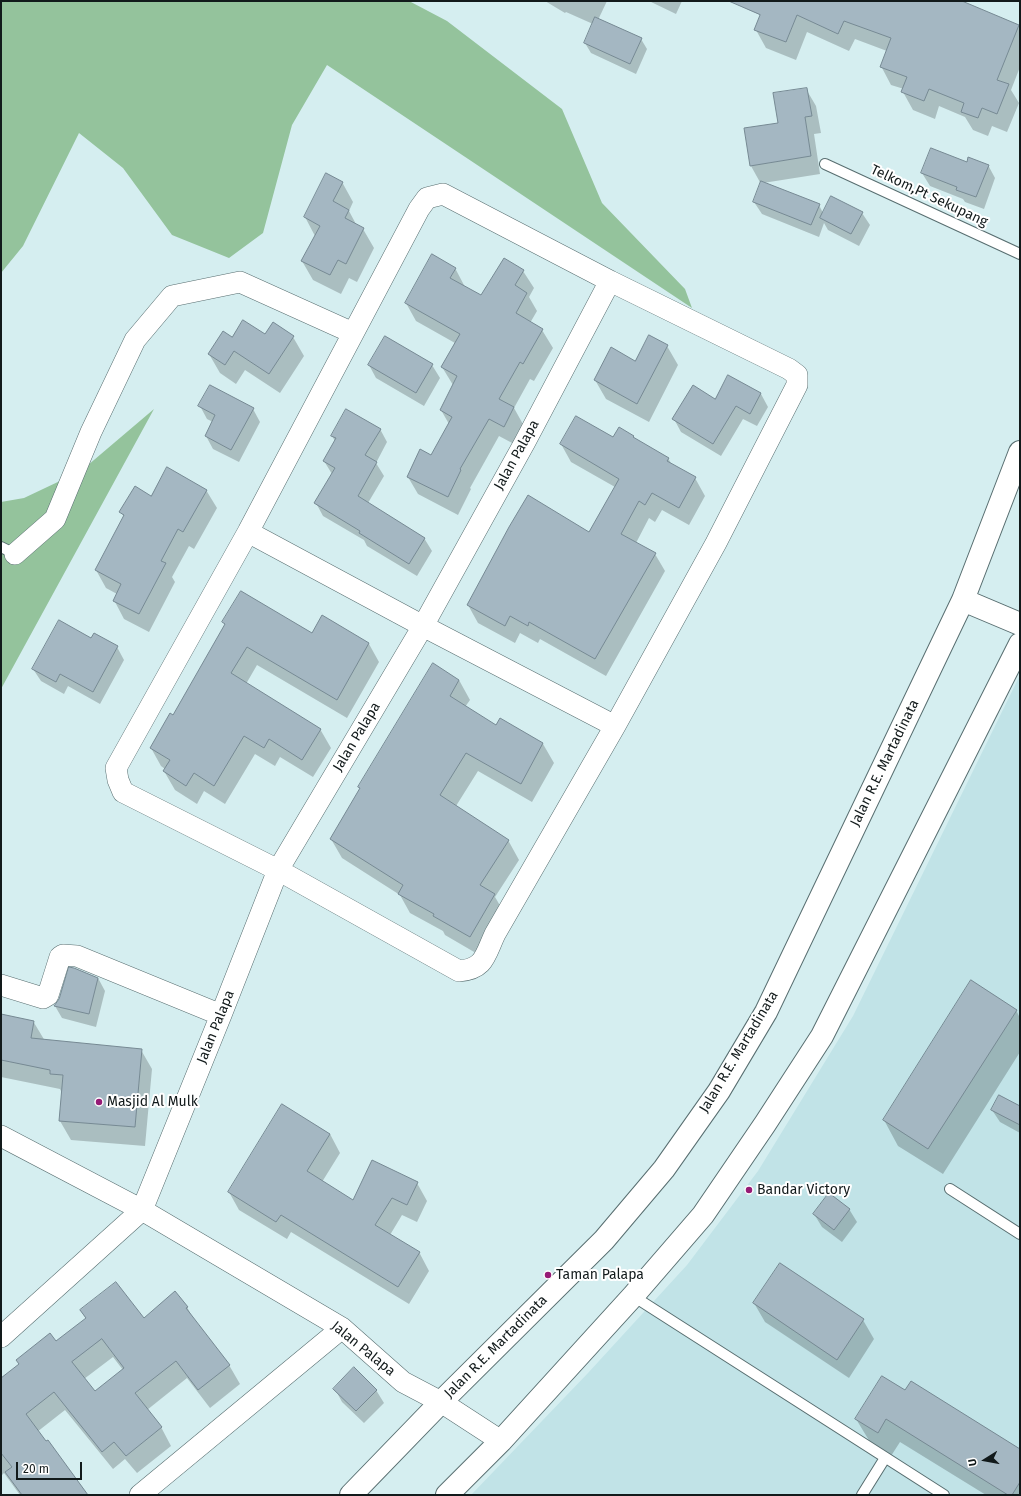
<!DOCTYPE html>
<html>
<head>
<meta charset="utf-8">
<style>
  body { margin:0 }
  #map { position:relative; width:1021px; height:1496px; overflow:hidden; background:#d5eef0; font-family:"Fira Sans",sans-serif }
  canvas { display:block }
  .frame { position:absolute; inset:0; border:2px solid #121a1b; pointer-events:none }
  .north { position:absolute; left:965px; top:1440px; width:40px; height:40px; -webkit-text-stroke:3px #fff; paint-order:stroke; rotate:259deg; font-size:11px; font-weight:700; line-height:16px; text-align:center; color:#121a1b }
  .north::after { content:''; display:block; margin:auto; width:14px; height:18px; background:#121a1b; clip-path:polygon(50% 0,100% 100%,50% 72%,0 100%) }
  .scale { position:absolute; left:16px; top:1462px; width:66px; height:18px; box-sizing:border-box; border:2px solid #121a1b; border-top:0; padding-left:5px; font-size:12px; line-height:14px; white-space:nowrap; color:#121a1b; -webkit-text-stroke:3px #fff; paint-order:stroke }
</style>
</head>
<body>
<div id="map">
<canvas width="1021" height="1496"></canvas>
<div class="frame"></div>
<div class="north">U</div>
<div class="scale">20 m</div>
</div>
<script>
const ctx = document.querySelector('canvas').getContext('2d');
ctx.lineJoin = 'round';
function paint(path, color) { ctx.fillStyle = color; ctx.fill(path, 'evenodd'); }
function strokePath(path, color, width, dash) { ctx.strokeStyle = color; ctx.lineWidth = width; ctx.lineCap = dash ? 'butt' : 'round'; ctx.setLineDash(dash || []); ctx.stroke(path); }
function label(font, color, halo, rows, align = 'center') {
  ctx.font = font + ' "Fira Sans",sans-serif'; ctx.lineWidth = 4; ctx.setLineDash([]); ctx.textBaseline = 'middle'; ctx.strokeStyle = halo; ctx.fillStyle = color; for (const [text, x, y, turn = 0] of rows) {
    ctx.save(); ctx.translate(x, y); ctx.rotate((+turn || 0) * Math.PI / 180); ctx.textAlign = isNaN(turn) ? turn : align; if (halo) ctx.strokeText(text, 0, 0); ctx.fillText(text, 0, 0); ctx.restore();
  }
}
paint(new Path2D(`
  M1020,675v820h-549l117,-122 99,-108 71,-94 95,-155z`), '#c1e3e7');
paint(new Path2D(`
  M1,1h408l38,20 115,88 40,94 83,86 7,19 -365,-243 -35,60 -29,108 -34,25 -57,-23 -49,-67 -44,-35 -56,113 -22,27z
  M154,409l-153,280v-187l23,-4 57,-27z`), '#94c39c');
paint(new Path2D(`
  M545,1h62l-9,19 43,19 6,10 -11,25 -45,-21 -6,-10 8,-19 -27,-12 -1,1z
  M649,1h33l-6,13z
  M767,1h197l2,3 53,22 1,2v39l-9,23 8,13 -12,29 -15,-6 -4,10 -15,-6 -8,-13 -26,-11 -4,13 -22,-9 -10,-18 1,-3 -13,-4 -10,-19 6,-15 -32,-12 -6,12 -42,-19 -11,28 -30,-12 -10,-18z
  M806,89l10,17 5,27 -7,1 6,40 -57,9 56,22 4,8h39l8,12 -11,21 -31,-16 -4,-7 -5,14 -57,-23 -8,-12 7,-18 -10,-18 28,-42z
  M967,163l21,2 7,13 -11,31 -19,-7 -2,-3 -33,-13 -8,-13z
  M342,182l11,20 -4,9 8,15 6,3 11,19 -17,34 -8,-4 -8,16 -28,-14 -11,-19 13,-25 -10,-19z
  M455,268l10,19 17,10 41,-26 11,17 -5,9 8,14 -7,12 12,7 11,18 -19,33 -4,-2 -16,29 10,18 -10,18 -15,-8 -29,52 1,1 -13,26 -40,-21 -10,-17 24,-21 17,-32 -8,-14 12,-25 -11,-18 13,-24 -39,-22 -10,-18z
  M265,336l28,1 11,19 -24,37 -35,-23 -9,14 -16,-11 -11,-19 23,-16z
  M385,338l47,27 8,13 -16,28 -48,-28 -7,-13z
  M667,346l11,19 -29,57 -43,-23 -11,-19 41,-18z
  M729,376l32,18 7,13 -11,19 -14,-7 -22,37 -40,-24 -7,-13 41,-19z
  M200,406l53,3 7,13 -21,40 -26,-13 -7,-13 7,-14 -6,-3z
  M380,429l7,13 -11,21 8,13 -16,27 56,35 8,13 -15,25 -50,-30 -3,-6 -41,-24 -7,-13 16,-29 -8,-13 11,-20 -3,-5z
  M633,436l2,3 33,19 4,7 23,13 10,18 -16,29 -27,-15 -7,12 -6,-4 -13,25 19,11 10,17 -59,105 -66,-37 -2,4 -18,-10 -5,10 -37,-20 -10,-18 121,-72 26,-46 -44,-25 -10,-18z
  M206,490l11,18 -23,41 -5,-3 -17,31 3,5 -26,50 -25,-13 -10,-19 3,-6 -11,-6 -10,-18 28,-53 -3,-5 31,-15z
  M323,616l46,28 10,18 -32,56 -90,-53 -11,19 74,45 11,19 -18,29 -33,-20 -5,9 -20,-12 -30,50 -21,-13 -7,13 -22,-14 -11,-19 1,-2 -4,-3 -10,-18 22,-32 53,-90 -3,-4 89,13z
  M91,640l26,7 7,13 -24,44 -32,-18 -4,8 -23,-13 -8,-12z
  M459,680l11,20 -5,7 31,19 4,-6 43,24 11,19 -22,39 -54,-31 -22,35 52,34 11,20 -24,37 10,17 -24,42 -36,-21 -2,-4 -33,-18 -10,-18 -58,-37 -11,-19 30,-49 -2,-3z
  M98,978l7,13 -9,36 -34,-9 -7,-12z
  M1016,1010l4,8v34l-77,122 -45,-28 -14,-26z
  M1,1015l32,6 12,20 96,9 11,19 -7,77 -74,-6 -11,-19 2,-28 -2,-4 -59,-12z
  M282,1105l48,29 10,19 -18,29 32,19 63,-18 10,18 -10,21 -15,-7 -12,20 29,17 10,19 -20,33 -118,-72 -4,7 -48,-29 -10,-18z
  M1020,1107v26l-20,-11 -8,-12z
  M849,1209l8,13 -15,20 -20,-15 -8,-13z
  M754,1303l109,17 11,19 -25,39 -84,-56z
  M187,1307l7,13 35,45 11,19 -30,24 -23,-30 -40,32 14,17 10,19 -34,27 -12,-14 -12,10 -48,-59 -28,22 49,63h-66l-16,-22 -3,3v-97l55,-36 30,-24 -5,-8 62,8zM113,1357l10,13 -28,22 -11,-13z
  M335,1389l41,1 8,13 -20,20 -22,-21z
  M906,1391l114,59v45h-34l-86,-53 -9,14 -21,-14 -14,-23z`), '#0003');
const building = new Path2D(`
  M729,1h233l57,24 -22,55 12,4 -12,30 -15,-6 -4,10 -17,-6 3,-9 -35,-14 -5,12 -23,-9 6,-15 -27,-10 11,-29 -47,-17 -6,13 -41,-19 -11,27 -32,-12 6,-15z
  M595,17l47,21 -12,26 -46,-21z
  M807,88l5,28 -7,1 6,39 -61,10 -6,-38 34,-5 -5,-30z
  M931,148l36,14 1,-5 21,8 -13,32 -20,-7 1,-3 -36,-14z
  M326,173l17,9 -10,19 16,9 -4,8 19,10 -18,36 -8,-4 -8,15 -29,-14 19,-35 -16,-9z
  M761,181l59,23 -9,21 -58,-23z
  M831,196l32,16 -12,22 -31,-16z
  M432,254l24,14 -6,10 31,17 23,-37 20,12 -9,15 12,8 -11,20 27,16 -20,35 -3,-2 -21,37 15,8 -10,20 -15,-8 -29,50 1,1 -13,27 -41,-20 13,-28 11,6 21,-38 -12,-7 17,-34 -16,-9 19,-33 -55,-31z
  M243,320l22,14 8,-12 21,14 -25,38 -35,-23 -9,14 -17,-11 15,-23 9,6z
  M649,335l19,10 -31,59 -43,-24 17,-33 24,14z
  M385,336l48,28 -17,29 -48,-28z
  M728,375l33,18 -11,21 -14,-8 -23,38 -41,-25 21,-34 22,14z
  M210,385l44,23 -23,42 -26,-14 10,-21 -17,-9z
  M346,409l35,20 -16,26 12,7 -19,34 67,42 -16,26 -50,-31 1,-2 -46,-28 21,-35 -12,-7 13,-23 -5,-2z
  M576,416l37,21 6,-10 15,9 -1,1 36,21 -2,3 29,16 -17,31 -27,-15 -7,12 -6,-4 -18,33 35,19 -61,106 -66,-37 -1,4 -18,-10 -5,10 -38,-21 42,-78 19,-32 61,37 30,-53 -59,-35z
  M167,467l40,23 -24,42 -5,-3 -17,32 5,2 -27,51 -26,-13 8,-17 -26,-14 29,-55 -5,-3 16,-26 16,10z
  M241,591l71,42 10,-18 47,28 -32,57 -90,-53 -16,26 90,56 -19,31 -33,-21 -5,9 -20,-12 -30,50 -20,-13 -8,13 -23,-15 7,-11 -20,-12 20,-35 3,2 52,-91 -3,-2z
  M59,620l32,18 3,-5 24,13 -25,46 -33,-18 -4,8 -24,-13z
  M433,663l26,17 -9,16 46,29 4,-7 43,25 -22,41 -55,-31 -26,42 69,45 -29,45 15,9 -25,43 -37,-21 1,-2 -36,-20 5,-9 -73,-46 30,-51 -2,-1z
  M69,967l5,1 24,10 -9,36 -35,-8 5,-7z
  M971,980l46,30 -89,139 -45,-29z
  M1,1014l33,7 -3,17 111,11 -7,78 -76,-6 4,-46 -13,-1v-4l-49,-10z
  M999,1095l21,11v19l-29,-15z
  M282,1104l48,30 -23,37 46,29 19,-40 46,22 -11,23 -15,-7 -17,27 45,27 -22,35 -117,-72 -5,7 -48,-30z
  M829,1193l21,16 -16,21 -21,-16z
  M780,1263l84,56 -27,41 -84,-57z
  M116,1282l28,36 31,-27 13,16 -2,1 44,57 -32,25 -22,-29 -41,32 27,34 -36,29 -12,-14 -12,10 -48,-60 -28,22 20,27 2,-1 40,55h-66l-17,-23 7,-5 -11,-14v-75l18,-14 -3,-4 34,-27 6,8 30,-23 -6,-8zM102,1339l22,29 -29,23 -23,-29z
  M354,1367l23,23 -21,21 -23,-22z
  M882,1376l23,14 6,-9 109,68v33l-8,13h-4l-122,-76 -8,14 -23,-14z`);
paint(building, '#a4b7c2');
strokePath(building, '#768993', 1);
const service = new Path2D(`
  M825,164l195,90
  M1,547l14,7
  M950,1189l70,45
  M633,1296l311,199
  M862,1495l23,-37`);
const minor = new Path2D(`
  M443,194l167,87 179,88 8,6v10l-81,158 -101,183 -120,208c-10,21 -10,35 -36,37l-181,-101 -155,-78 -5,-12 -2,-12 132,-236 171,-323 8,-11z
  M248,532l175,94 192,100
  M15,554l40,-35 36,-87 44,-92 37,-44 68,-14 113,51
  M1,985l42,13 5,-3 12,-38 3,-2 14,1 144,59
  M1,1136l141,74 200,118 61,54 38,20 60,39
  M1,1337l141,-127 79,-195 57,-145 145,-244 102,-184 85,-161
  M140,1495l202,-167`);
const trunk = new Path2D(`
  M963,600l57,24
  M351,1495l90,-93 163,-162 60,-71 55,-78 47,-79 197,-412 57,-148
  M447,1495l54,-54 132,-145 70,-81 62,-91 57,-88 198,-392`);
strokePath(service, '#586e70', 12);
strokePath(minor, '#586e70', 22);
strokePath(trunk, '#586e70', 24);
strokePath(service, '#fff', 10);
strokePath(minor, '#fff', 21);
strokePath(trunk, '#fff', 22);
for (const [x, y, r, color] of [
  [99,1102,4,"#961b76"],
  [749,1190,4,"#961b76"],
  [548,1275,4,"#961b76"]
]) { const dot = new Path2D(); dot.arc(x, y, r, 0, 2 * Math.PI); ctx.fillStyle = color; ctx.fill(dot); strokePath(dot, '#fff', 1.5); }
label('14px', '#121a1b', '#fff', [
  ["Telkom,Pt Sekupang",929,196,25],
  ["Jalan Palapa",517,455,-61],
  ["Jalan Palapa",357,737,-59],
  ["Jalan R.E. Martadinata",885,763,-64],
  ["Jalan Palapa",216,1027,-68],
  ["Jalan R.E. Martadinata",739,1052,-59],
  ["Jalan R.E. Martadinata",496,1347,-45],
  ["Jalan Palapa",363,1349,39]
]);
label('14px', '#121a1b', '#fff', [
  ["Masjid Al Mulk",107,1102],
  ["Bandar Victory",757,1190],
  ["Taman Palapa",556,1275]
], 'left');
</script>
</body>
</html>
